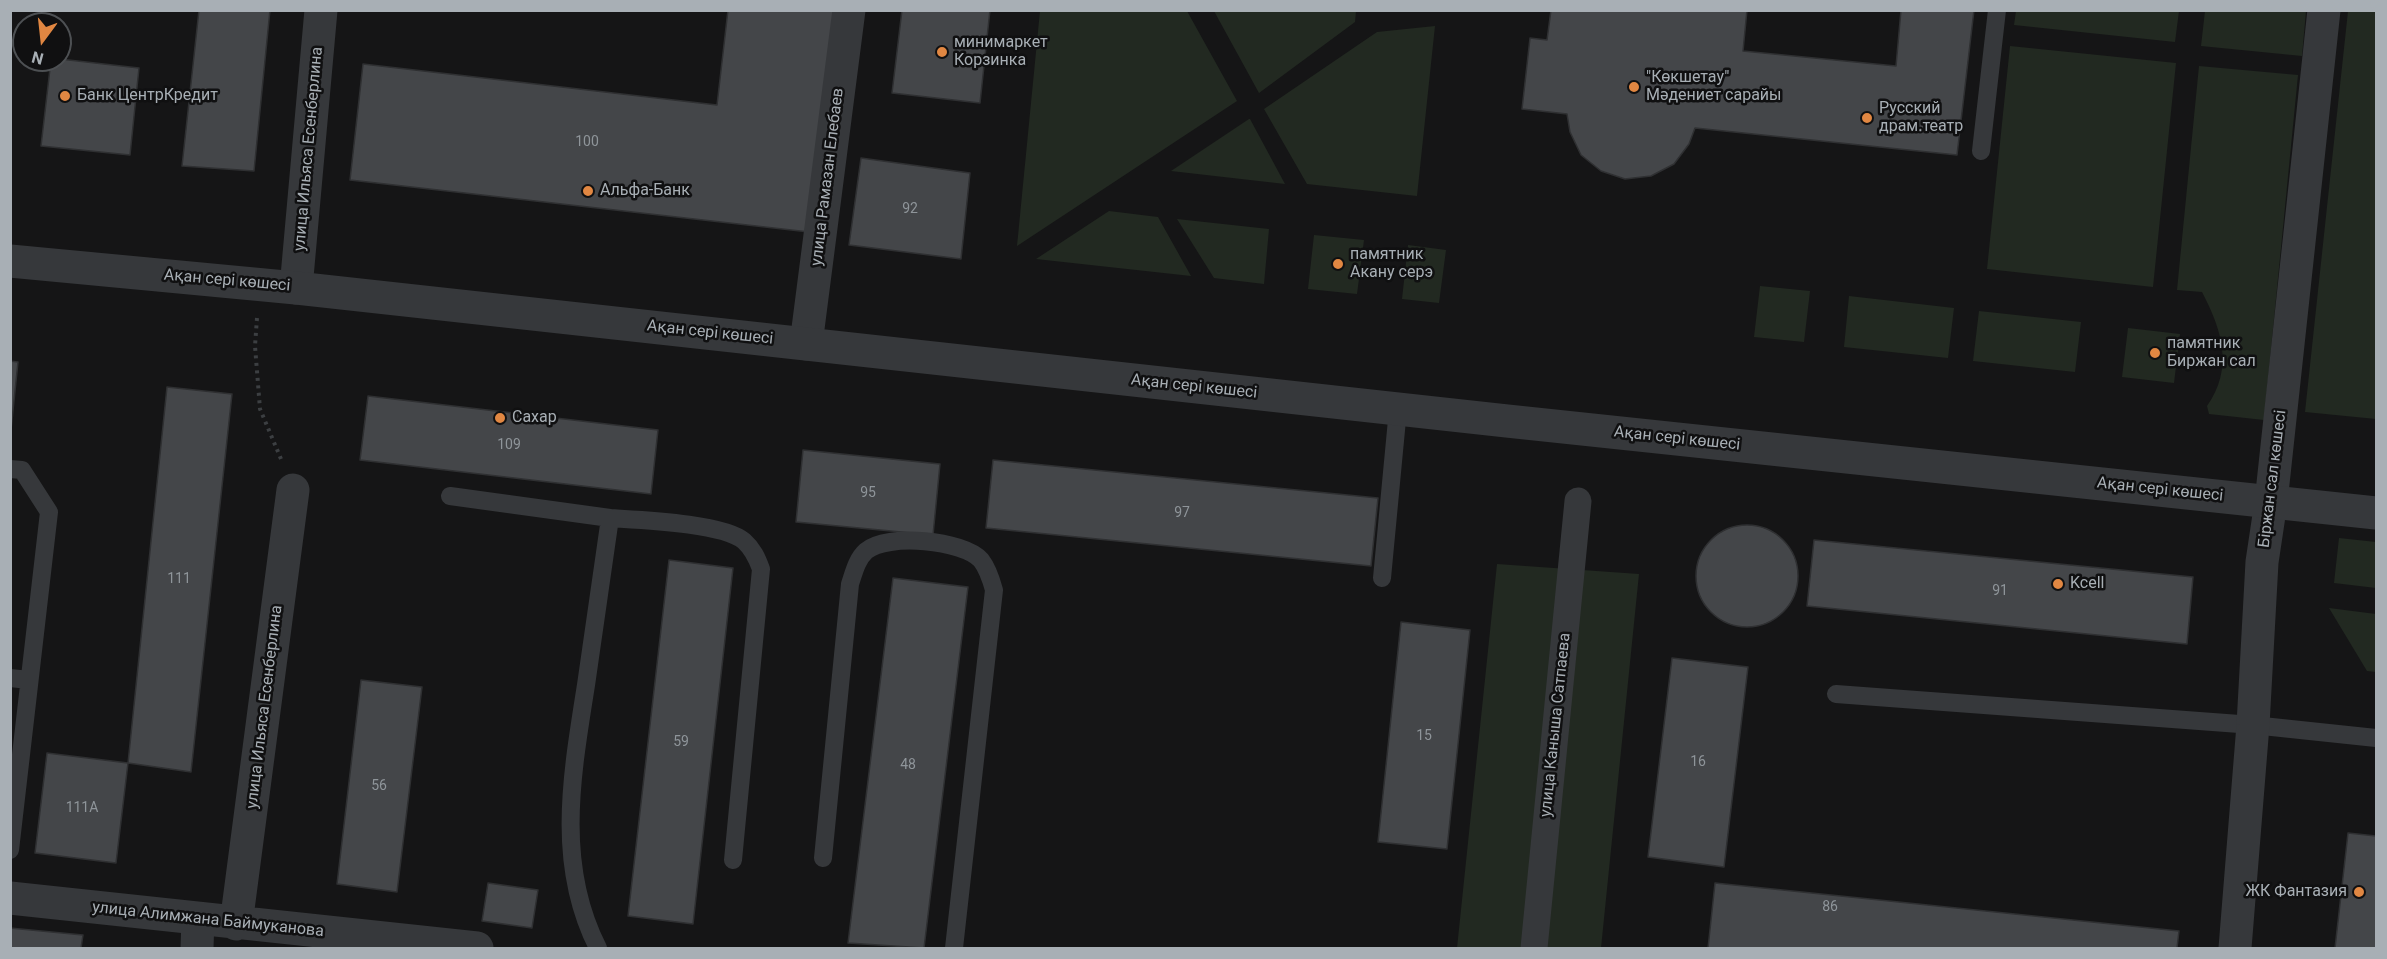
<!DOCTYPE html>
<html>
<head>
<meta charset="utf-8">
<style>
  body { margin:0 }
  #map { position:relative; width:2387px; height:959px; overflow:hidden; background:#151516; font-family:Roboto,sans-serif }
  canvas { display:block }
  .frame { position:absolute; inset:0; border:12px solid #a8afb5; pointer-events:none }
  .north { position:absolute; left:12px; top:12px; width:60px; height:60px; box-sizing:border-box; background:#101011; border:2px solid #4d5053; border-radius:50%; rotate:195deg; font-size:16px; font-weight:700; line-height:24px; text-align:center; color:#a8afb5 }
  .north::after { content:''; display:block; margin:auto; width:21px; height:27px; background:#e18742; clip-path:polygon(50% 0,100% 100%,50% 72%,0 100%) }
</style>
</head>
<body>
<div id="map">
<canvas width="2387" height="959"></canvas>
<div class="frame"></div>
<div class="north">N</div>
</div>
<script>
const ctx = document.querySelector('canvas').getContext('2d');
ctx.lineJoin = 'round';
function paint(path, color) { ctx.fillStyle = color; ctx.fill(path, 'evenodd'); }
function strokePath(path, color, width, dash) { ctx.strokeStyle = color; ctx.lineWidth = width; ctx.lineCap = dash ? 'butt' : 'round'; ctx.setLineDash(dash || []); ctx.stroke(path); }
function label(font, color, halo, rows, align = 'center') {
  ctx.font = font + ' Roboto,sans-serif'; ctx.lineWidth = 5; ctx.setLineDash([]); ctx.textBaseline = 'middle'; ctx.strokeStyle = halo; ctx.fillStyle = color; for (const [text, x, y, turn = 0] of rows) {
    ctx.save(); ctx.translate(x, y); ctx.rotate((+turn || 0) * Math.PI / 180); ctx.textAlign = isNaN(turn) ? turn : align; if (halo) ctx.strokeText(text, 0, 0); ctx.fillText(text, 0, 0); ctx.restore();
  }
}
paint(new Path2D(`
  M1040,11h147l50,90 -220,145z
  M1214,11h142l-1,11 -96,71z
  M2016,11v-1l163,1 -4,31 -161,-17z
  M2205,11h101l-4,45 -101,-10z
  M2348,11h28v408l-71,-7z
  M1435,26l-18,170 -110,-12 -43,-75 113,-77z
  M2010,46l166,17 -23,224 -166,-18z
  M2199,66l99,9 -34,345 -55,-6 -2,-8c27,-38 15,-76 -5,-114l-25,-2z
  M1250,119l35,65 -114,-13 78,-52z
  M1109,211l49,6 33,59 -155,-17z
  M1177,219l92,10 -5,55 -50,-6z
  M1314,235l50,5 -7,54 -49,-5z
  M1408,245l38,5 -7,53 -37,-4z
  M1760,286l50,5 -6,51 -50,-5z
  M1849,296l105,12 -6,50 -104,-11z
  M1979,311l102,11 -6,50 -102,-11z
  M2128,328l52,6 -6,49 -52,-6z
  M2339,538l37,4v46l-42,-5z
  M1497,564l142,10 -38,374h-144z
  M2329,608l47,6v58l-9,-1z`), '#222921');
const building = new Path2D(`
  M199,10h71l-16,161 -72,-5z
  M728,10h107l-26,222 -459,-52 13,-116 354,41z
  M902,10h88l-10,93 -88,-10z
  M1551,10h196l-4,41 153,15 5,-56h73l-17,145 -262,-27 -6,16 -15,20 -23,12 -26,3 -24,-8 -20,-16 -11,-23 -3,-18 -45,-5 8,-71 17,2z
  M60,59l79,9 -9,87 -89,-9 10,-86z
  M861,158l109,15 -9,86 -112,-14z
  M10,361l8,1 -7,68h-1z
  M167,387l65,7 -41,378 -63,-9z
  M368,396l290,34 -7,64 -291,-34z
  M803,450l137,14 -7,71 -137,-13z
  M993,460l385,38 -7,68 -385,-38z
  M1696 576a51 51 0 1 1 102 0a51 51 0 1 1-102 0Z
  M1814,540l379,37 -6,67 -380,-38z
  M669,560l64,8 -40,356 -65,-8z
  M893,578l75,9 -44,361 -76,-5z
  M1401,622l69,8 -23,219 -69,-7z
  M1672,658l76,9 -24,200 -76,-10z
  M361,680l61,7 -25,205 -60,-8z
  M47,753l81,10 -12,100 -81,-10z
  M2348,833l28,3v112h-41z
  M488,883l50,7 -6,38 -50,-7z
  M1715,883l464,48 -2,17h-469z
  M10,928l73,7 -2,13h-71z`);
paint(building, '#444649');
strokePath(building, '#2f3032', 1.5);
strokePath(new Path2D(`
  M257,318l-2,28 5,63 21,50`), '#3c3f42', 4, [3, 4.5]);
strokePath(new Path2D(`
  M1981,151l16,-141
  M10,469l12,1 27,42 -39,338
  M450,496l160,22
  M1382,578l16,-169
  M10,678l19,2
  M1836,694l417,31 123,13
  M823,858l27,-274c4,-12 7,-25 16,-33 21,-18 97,-11 115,9 7,9 10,19 13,30l-40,358
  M598,948c-43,-84 -26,-174 -12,-263 8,-56 16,-112 24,-167 30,2 113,5 134,23 9,8 13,17 17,28l-28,291`), '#36383b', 18);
strokePath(new Path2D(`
  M1534,948l44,-447`), '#36383b', 27);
strokePath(new Path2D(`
  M296,288l25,-278
  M806,344l43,-334
  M10,898l467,50
  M236,924l57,-434
  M197,948l1,-29
  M2235,948l18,-223 9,-163 9,-60 53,-492`), '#36383b', 33);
strokePath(new Path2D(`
  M10,261l286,27 1211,133 869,92`), '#36383b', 33);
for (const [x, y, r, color] of [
  [942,52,6,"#e18742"],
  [1634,87,6,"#e18742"],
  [65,96,6,"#e18742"],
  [1867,118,6,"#e18742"],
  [588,191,6,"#e18742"],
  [1338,264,6,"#e18742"],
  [2155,353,6,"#e18742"],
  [500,418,6,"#e18742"],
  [2058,584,6,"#e18742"],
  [2359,892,6,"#e18742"]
]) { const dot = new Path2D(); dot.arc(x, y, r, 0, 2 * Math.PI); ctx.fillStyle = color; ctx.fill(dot); strokePath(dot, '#101011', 2); }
label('14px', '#8f959a', null, [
  ["100",587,142],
  ["92",910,209],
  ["109",509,445],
  ["95",868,493],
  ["97",1182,513],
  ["111",179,579],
  ["91",2000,591],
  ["15",1424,736],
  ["59",681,742],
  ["16",1698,762],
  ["48",908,765],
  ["56",379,786],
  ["111А",82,808],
  ["86",1830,907]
]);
label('16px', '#a8afb5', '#101011', [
  ["минимаркет",954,43],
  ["Корзинка",954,61],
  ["\"Көкшетау\"",1646,78],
  ["Мәдениет сарайы",1646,96],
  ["Банк ЦентрКредит",77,96],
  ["Русский",1879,109],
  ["драм.театр",1879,127],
  ["Альфа-Банк",600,191],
  ["памятник",1350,255],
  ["Акану серэ",1350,273],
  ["памятник",2167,344],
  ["Биржан сал",2167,362],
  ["Сахар",512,418],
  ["Kcell",2070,584],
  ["ЖК Фантазия",2347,892,"right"]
], 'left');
label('16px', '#a8afb5', '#101011', [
  ["улица Ильяса Есенберлина",309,149,-85],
  ["улица Рамазан Елебаев",828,177,-83],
  ["Ақан сері көшесі",227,281,5],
  ["Ақан сері көшесі",710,333,6],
  ["Ақан сері көшесі",1194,387,6],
  ["Ақан сері көшесі",1677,439,6],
  ["Біржан сал көшесі",2273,479,-83],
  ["Ақан сері көшесі",2160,490,6],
  ["улица Ильяса Есенберлина",265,707,-83],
  ["улица Каныша Сатпаева",1556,725,-84],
  ["улица Алимжана Баймуканова",208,920,6]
]);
</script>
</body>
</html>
